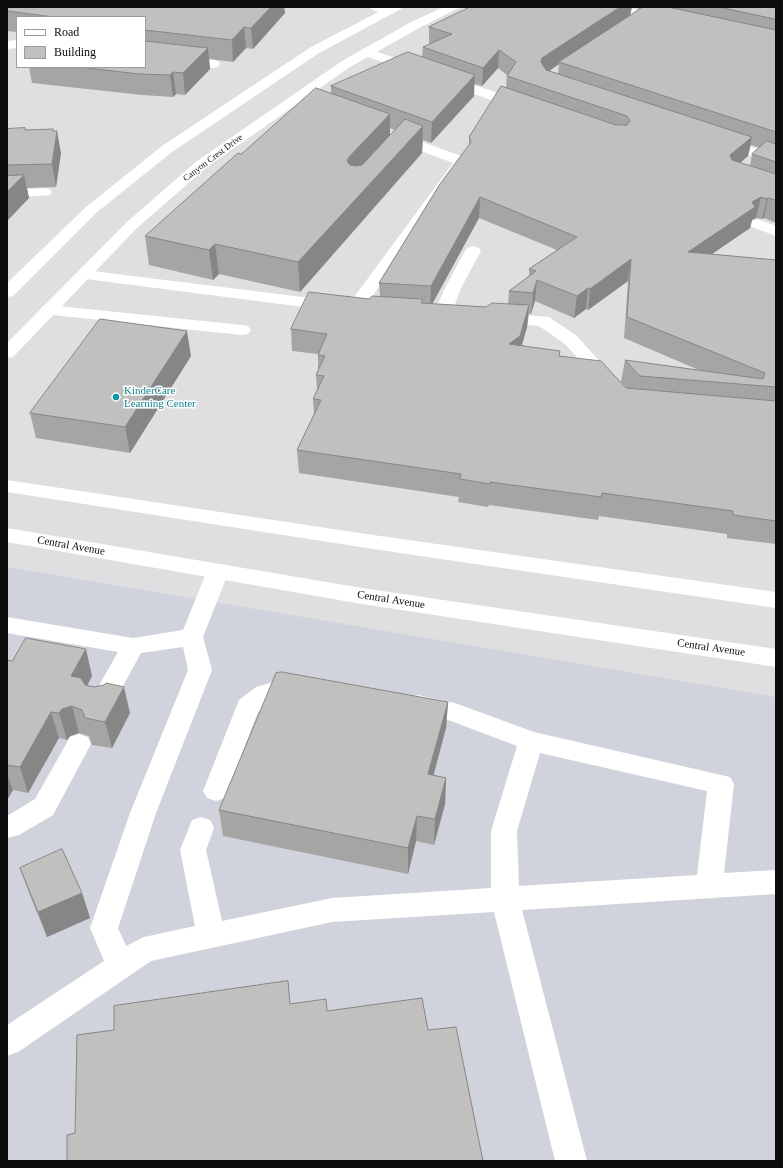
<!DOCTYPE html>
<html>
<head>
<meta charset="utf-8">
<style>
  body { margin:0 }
  #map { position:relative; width:783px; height:1168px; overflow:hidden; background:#dfdfe1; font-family:Georgia,serif }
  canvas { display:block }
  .frame { position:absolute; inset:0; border:8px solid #0b0b0c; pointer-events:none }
  .legend { position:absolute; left:16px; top:16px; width:130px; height:52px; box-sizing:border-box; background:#fff; border:1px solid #9d9d9e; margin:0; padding:5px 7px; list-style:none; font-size:12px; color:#0b0b0c }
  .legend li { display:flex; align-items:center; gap:8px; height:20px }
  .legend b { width:20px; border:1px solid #9d9d9e }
</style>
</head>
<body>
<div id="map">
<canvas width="783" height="1168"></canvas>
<div class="frame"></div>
<ul class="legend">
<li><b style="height:5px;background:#fff"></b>Road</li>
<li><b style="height:11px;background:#c1c0bf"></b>Building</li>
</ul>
</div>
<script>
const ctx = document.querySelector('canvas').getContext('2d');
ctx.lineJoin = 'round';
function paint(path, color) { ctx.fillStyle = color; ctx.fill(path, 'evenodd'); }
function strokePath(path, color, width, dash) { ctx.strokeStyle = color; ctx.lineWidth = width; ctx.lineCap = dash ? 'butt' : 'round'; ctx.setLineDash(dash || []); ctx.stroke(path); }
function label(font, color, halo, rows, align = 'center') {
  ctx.font = font + ' Georgia,serif'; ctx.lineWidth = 3; ctx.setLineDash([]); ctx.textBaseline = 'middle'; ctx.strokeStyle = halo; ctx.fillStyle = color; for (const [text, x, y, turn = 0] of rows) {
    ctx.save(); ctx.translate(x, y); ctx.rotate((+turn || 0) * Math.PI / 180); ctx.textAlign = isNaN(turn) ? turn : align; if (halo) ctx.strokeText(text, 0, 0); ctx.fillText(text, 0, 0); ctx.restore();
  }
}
paint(new Path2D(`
  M7,567l769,130v464h-769z`), '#d1d3dc');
paint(new Path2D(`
  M757,219l19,7v10l-24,-9 -3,-3 3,-3z
  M473,246l6,2 2,3 -20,37 -10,27 -3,4 -6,1 -6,-1 -3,-4 12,-27 20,-37 2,-3z
  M49,305l193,20 6,1 3,4 -3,4 -6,1 -199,-21 -3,-4 3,-4z
  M218,564l8,2 3,5 -26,66 9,33 -56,143 -38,115 8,18 18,-9 51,-11 -15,-76 12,-30 9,-3 9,3 4,8 -8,22 16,71 110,-23 159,-10v-57l26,-85 -66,-25 -42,-10 -3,-7 3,-7 9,-2 37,8 79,29 196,45 4,7 -10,89 52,-3v24l-254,16 65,251h-32l-61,-249 -162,10 -181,39 -133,91 -11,4v-31l97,-64 -14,-33 40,-115 58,-143 -5,-23 -42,6 -31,57 -9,2 -9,-2 -3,-7 29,-51 -111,-19v-16l126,21 50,-8 24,-59 3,-5zM540,753l167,38 -10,84 -178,11 -2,-55z
  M297,677l8,3 4,6 -4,6 -33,8 -14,12 -33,86 -9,3 -9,-3 -4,-7 36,-91 17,-13 30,-9z
  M79,734l9,3 3,7 -38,71 -34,20 -12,3v-22l28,-17 35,-62z`), '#fff');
paint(new Path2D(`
  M369,7c8,0 19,-2 25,4l-2,2c-7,2 -18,-1 -23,-6z
  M606,7h20l41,10 2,3 -2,3 -4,1 -55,-15z
  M17,40v8l-10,1v-8z
  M366,48l161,55 2,3 -2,3h-10l-155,-54 -2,-3 2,-3z
  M145,52l69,8 4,1 2,3 -2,3 -4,1 -69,-8z
  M394,132l73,26 2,3 -108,151 -6,1 -6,-1 -3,-4 107,-145 -64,-24 -2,-3 2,-3z
  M721,137l55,18v9l-60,-20 -2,-3 2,-3z
  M45,188l5,1 2,3 -2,3 -43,3v-8z
  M84,270l251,31 6,1 2,4 -2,4 -6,1 -257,-33 -2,-3 2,-3z
  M499,313l50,4 28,19 40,45 -3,4 -6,1 -6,-1 -37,-41 -26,-18 -46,-4 -3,-4 3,-4z`), '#fff');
paint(new Path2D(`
  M388,7h15l-2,2 -82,44 -147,99 -76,61 -83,83 -6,1v-14l79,-76 76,-61 149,-99z
  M444,7h15l-2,2 -38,19 -69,39 -143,100 -70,61 -124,129 -6,1v-15l120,-121 70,-61 145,-100 69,-39z
  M7,480l366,55 403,57v16l-403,-59 -366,-57z
  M7,528l355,60 414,61v18l-414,-63 -355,-62z`), '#fff');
paint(new Path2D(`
  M7,7h277l1,6 -32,36 -7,-1 -13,14 -24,-3 1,10 -25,26 -9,-1 -3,3 -31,-2 -110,-12 -3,-16h116v-50h-128v15l-10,-1z
  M633,7h143v216l-12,-5 -2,1 -6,-1 -4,2 -2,8 -38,26 64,6v284l-49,-6v-4l-128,-18 -1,4 -109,-15 -1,2 -30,-5 1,-5 -160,-24 -2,-23 17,-36 -1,-15 4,-8 -1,-16 2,-5v-16l-26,-3 -1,-22 78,-30 11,-3 -1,-13 90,-138v-8l37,-49 1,-13 -9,-7 -16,18 -8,-2v12l-43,47 -8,-3 -1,13 -122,139 -81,-18 -6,6 -64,-15 -4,-29 96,-82 90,-61v-7l91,-29 1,-10 6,-2v-18l202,-12 9,-6zM559,64l-1,10 -9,-3zM390,128l5,2 -5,5zM751,145l9,3 -8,6 -2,12 -10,-3 8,-7zM479,218l78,32 -28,19v8l-20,14 -1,13 -22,3 -54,-3zM628,281l-4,57 75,32 -74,-10 -4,22 6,6h-1l-66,-32 -38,-11 5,-18 2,-13h2l4,-13 39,17 12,-9 2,1z
  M7,129l19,1 27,1 8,22 -5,34 -29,1 2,10 -22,23z
  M191,356l-61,97 -94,-15 -6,-25z
  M7,660l85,16 -5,10 43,27 -18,35 -20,-3 -3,-9 -10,-3 -9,3 -3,4 -8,-2 -31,55 -15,-3 -6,10z
  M448,702l-2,26 -13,47 13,3 -1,26 -11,41 -18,-4 -8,33 -185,-38 -4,-26z
  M20,868l62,25 8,25 -43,19 -18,-44z`), '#a6a5a4');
paint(new Path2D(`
  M271,7h13l1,6 -32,36 -2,-21z
  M620,7h12l-2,10 -71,45v2l-18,13v-15l1,-4z
  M244,27l2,21 -13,14 -1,-22z
  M208,48l2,21 -25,26 -2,-22z
  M499,50l-1,18 -16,18 1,-18z
  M173,72l3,22 -3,3 -3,-22z
  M475,75l-1,21 -43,47 1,-21z
  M390,114v27l-40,44 -3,-24 2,-4z
  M423,126l-1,27 -122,139 -2,-30z
  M53,129l2,12 2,-10 4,22 -5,34 -4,-23z
  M752,137l-4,19 -22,19 4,-20z
  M24,175l5,23 -22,23v-29z
  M480,197l-1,21 -49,90 1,-22z
  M761,197l-5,21 -4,2 -2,8 -66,45 4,-21 64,-50z
  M768,198l-4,20 -2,1 5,-20z
  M215,244l4,30 -6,6 -4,-30z
  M631,259l-3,22 -40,29 2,-21z
  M537,280l-2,21 -4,13 2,-21z
  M588,288l-2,21 -12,9 3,-22z
  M529,305l-2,22 -9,31 -9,-14z
  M187,331l4,25 -61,97 -5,-26z
  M86,649l6,27 -14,27 -7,-27z
  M124,687l6,26 -18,35 -7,-26z
  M448,702l-2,26 -19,72 1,-26z
  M72,706l7,27 -9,3 -3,4 -8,-27 3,-4z
  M51,712l8,26 -31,55 -8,-26z
  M7,774l6,16 -6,10z
  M446,778l-1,26 -11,41 1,-26z
  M417,816l-1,25 -8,33v-26z
  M82,893l8,25 -43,19 -9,-25z`), '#878686');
const building = new Path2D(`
  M7,7h264l-20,21 -7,-1 -12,13 -87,-10v-13h-91l-47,-6z
  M470,7h150l-78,51 -1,4 5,8 206,67 -22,18 2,5 44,14v26l-8,-2 -1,1 -6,-2 -9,5 3,5 -67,45 88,8v127l-136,-11 -15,-16 138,19 2,-6 -138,-56 4,-58 -41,30 -2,-1 -11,8 -40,-16 -4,13 -24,-2 27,-20 -7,-2 48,-32 -97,-40 -49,89 -52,-3 61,-99 31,-42 -2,-5 32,-51 115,39h11l3,-4 -3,-5 -120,-40 9,-14 -17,-12 -16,18 -60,-21 29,-13 -23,-7z
  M643,7h25l108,23v102l-217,-70z
  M719,7h57v12z
  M145,41l63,7 -25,25 -10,-1 -3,3 -31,-1 -60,-7h66z
  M408,52l67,23 -43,47 -101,-36z
  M316,88l74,26 -41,43 -2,4 3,4 6,1 6,-1 43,-46 18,7 -125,136 -83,-18 -6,6 -64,-14 93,-83 3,1z
  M25,128v2l28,-1v2h4l-5,33 -45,1v-36z
  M767,141l9,3v18l-24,-8z
  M24,175l-17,17v-16z
  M309,292l60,7 3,-3 51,3 -2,4 65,4 6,-4 37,2 -9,31 -11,8 51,7 -1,5 42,5 25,27 150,13v120l-43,-6v-4l-131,-18 -1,4 -111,-15v2l-30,-5 1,-5 -164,-24 24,-50 -8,-1 11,-23 -8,-1 9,-19 -7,-1 9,-21 -36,-5z
  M100,319l87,12 -62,96 -95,-14z
  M26,638l60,11 -15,27 10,2 4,7 9,2 10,-2 2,-2 18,4 -19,35 -20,-4 -3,-8 -10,-4 -10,3 -3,4 -8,-1 -31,55 -13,-2v-105l5,1z
  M282,672l166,30 -20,72 18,4 -11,41 -18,-3 -9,32 -189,-38 57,-137z
  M62,849l20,44 -44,19 -18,-44z
  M288,981l2,23 36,-5 1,12 95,-13 6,32 28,-3 27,134h-416v-26l8,-2 2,-98 37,-5v-24z`);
paint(building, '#c1c0bf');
strokePath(building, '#878686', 1);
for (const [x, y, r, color] of [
  [116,397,4,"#0f9aa8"]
]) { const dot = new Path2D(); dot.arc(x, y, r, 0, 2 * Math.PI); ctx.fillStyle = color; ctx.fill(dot); strokePath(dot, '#fff', 1.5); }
label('9px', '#0b0b0c', '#fff', [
  ["Canyon Crest Drive",213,158,-37]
]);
label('11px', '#0d838f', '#fff', [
  ["KinderCare",124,391],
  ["Learning Center",124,404]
], 'left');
label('11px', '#0b0b0c', '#fff', [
  ["Central Avenue",71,546,10],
  ["Central Avenue",391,600,9],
  ["Central Avenue",711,648,8]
]);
</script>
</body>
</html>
